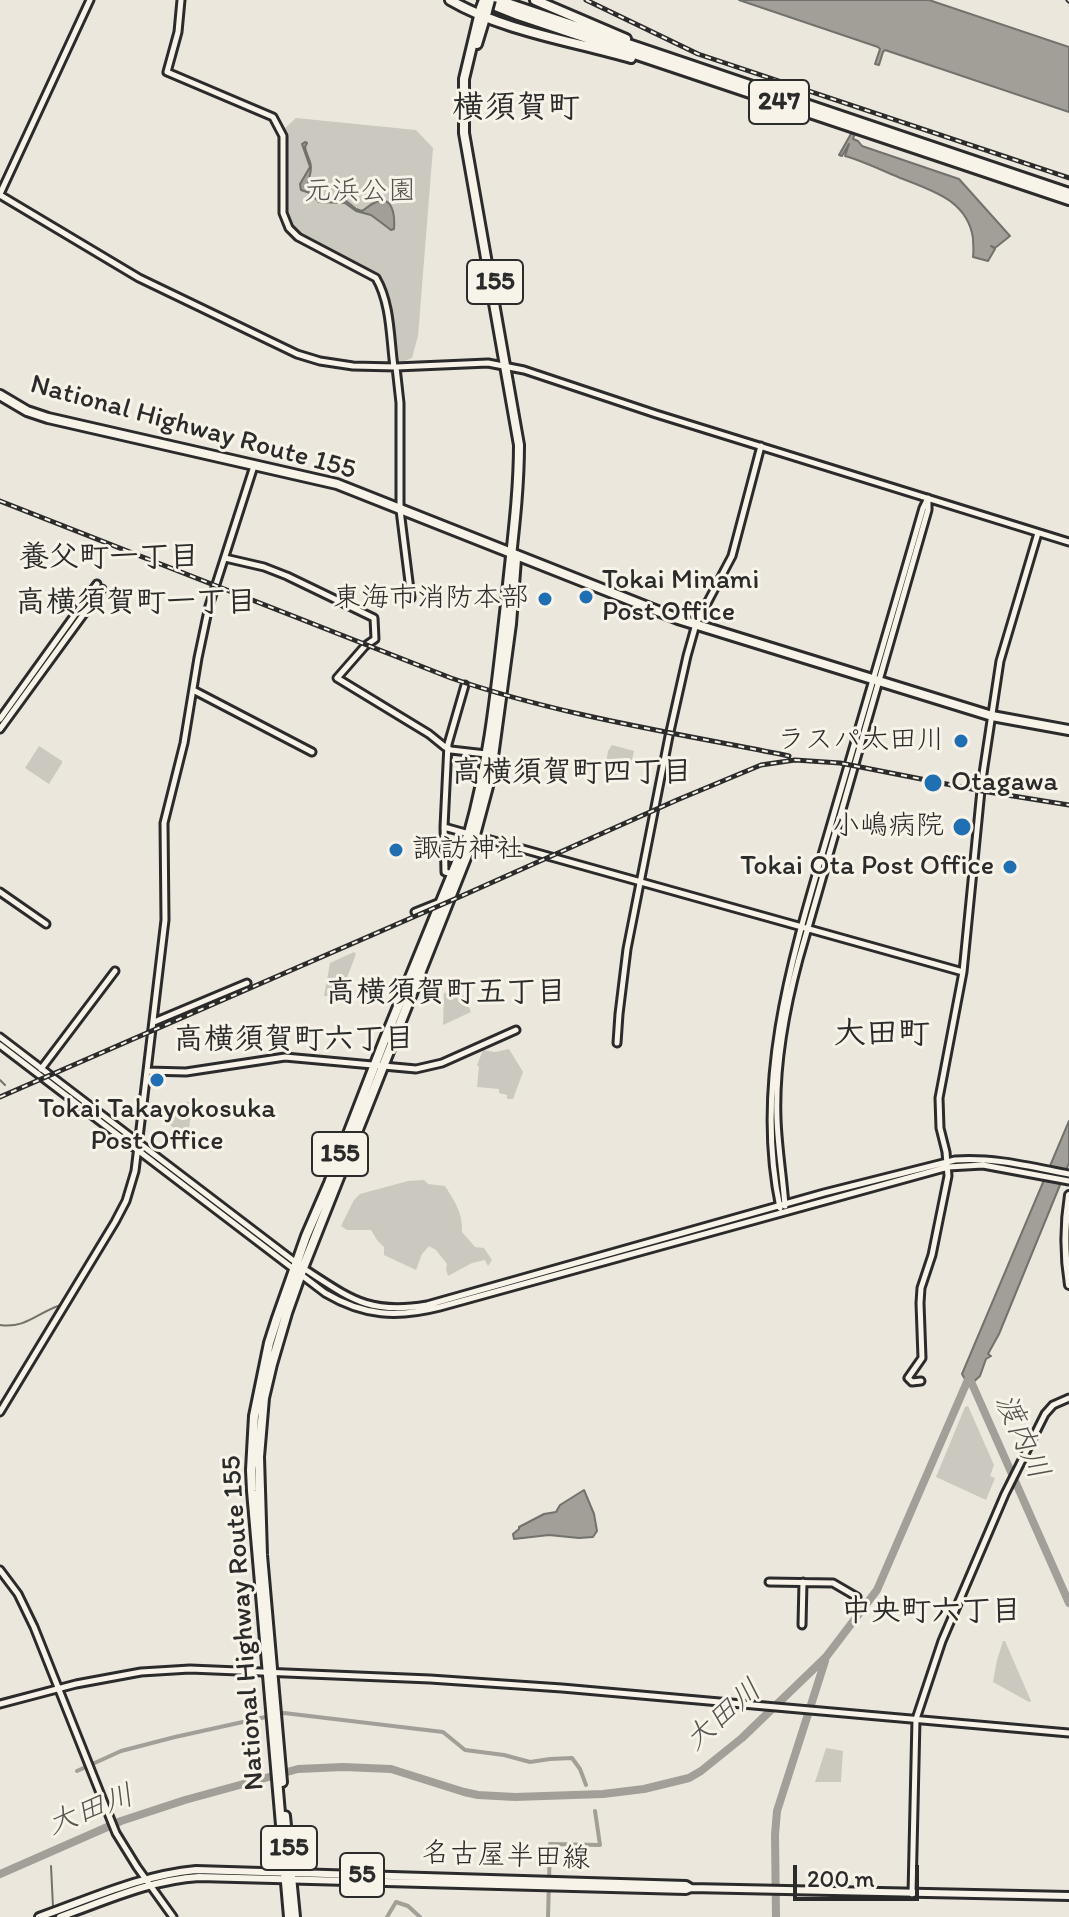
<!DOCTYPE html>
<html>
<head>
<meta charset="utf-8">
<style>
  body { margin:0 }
  #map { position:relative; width:1069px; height:1917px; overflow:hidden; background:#ebe7dd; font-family:Itim,sans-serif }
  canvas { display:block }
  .scale { position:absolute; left:793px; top:1865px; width:126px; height:36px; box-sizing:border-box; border:4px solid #2b2b2b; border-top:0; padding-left:10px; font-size:24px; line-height:28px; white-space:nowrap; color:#2b2b2b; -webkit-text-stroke:6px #f7f3e8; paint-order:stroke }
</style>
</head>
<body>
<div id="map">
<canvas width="1069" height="1917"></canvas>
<div class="scale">200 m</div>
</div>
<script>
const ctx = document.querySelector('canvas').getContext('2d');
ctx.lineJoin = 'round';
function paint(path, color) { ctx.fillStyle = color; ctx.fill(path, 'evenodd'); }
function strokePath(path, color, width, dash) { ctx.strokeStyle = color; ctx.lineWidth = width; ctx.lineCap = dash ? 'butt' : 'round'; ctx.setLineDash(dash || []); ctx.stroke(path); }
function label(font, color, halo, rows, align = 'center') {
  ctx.font = font + ' Itim,"Klee One",sans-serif'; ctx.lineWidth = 6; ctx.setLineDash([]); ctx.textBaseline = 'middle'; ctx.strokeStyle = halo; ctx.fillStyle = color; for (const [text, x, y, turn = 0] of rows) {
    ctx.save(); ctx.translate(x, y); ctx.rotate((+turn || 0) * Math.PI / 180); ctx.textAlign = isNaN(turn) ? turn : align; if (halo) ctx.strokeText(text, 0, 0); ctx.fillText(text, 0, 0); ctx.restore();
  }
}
paint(new Path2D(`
  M296,118l120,12 17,18 -15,188 -6,22 -10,4 -6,-1c-3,-23 -3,-54 -11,-75 -13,-33 -83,-26 -97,-71l-2,-77 -2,-9z
  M612,745l22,6 -6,28 -1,1 -23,-5 4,-24z
  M39,746l23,15v2l-13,21 -24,-16z
  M354,952l2,2 -16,42h-16l6,-33z
  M462,992l9,20 -28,13 1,-32z
  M509,1049l14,23 -10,27h-6v-4l-8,-2v-4l-22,-2 2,-20 -2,-2 6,-15 12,2z
  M180,1102h12v2l-4,33 -2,1 -16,-13 3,-19z
  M424,1180l4,4 17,2c10,16 18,27 17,46l13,15 9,1 8,12 -4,6 -3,-6 -13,3 -24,13 -2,-7 1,-5 -11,-14 -7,-4 -7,8 -6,16 -32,-15v-8l-7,-7 -6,-10h-24l-6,-4 13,-26 6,-6 48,-13z
  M968,1406l26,59 -4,11 5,2 -9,22 -50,-23 29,-70z
  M1003,1641h2l26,60 -2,1 -36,-20 4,-22z
  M826,1748l17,3 -2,31h-26z`), '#cbc8bf');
const water = new Path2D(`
  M739,0h190l140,47v65l-184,-62 -2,2 -4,13 -4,-1 5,-15 -2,-2z
  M852,132l3,1 -2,6 5,2 4,5 97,33 51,57 -15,12 -4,-2 4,3 -7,12 -15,-4c1,-7 0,-12 0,-19 -6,-39 -43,-48 -75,-61 -17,-7 -35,-16 -53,-21l4,-12 -7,12 -3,-1z
  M305,142l2,1 -2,4c1,6 3,9 5,15 3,7 -1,15 -2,21l9,15 10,3 18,-1 11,9 6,2c4,-2 7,-6 12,-8 19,-10 21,13 20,26l-3,1 -20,-15 -15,-4 -11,-8 -26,-1 -9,-9 -9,-3 -1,-6 10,-17 -8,-23z
  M1069,1121v42l-70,171 -11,20 3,2 -5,3 -6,17 -11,10 -7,-12z
  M584,1490l10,24 3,17 -4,6 -14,1 -30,-3 -35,4 -1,-5 6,-5v-2l25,-13 12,-2 4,-7z`);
paint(water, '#a29f98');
strokePath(water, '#72716c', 2);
strokePath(new Path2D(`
  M0,1080l5,5
  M0,1325c26,4 38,-13 61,-20
  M51,1866l2,41`), '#72716c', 2);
strokePath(new Path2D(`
  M278,1714l6,-1 159,19 22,18 39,5 26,7 20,-3 22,-1 8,11 6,16
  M77,1771l44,-20 54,-14 95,-21
  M387,1917l9,-15 12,4 12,11
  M548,1917l2,-73 50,1 -5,-34`), '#a29f98', 4);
strokePath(new Path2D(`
  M969,1377l100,226
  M0,1874l121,-53 64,-21 113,-31 45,-2 48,2 73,23 14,3 37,2 88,-3 41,-5 45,-11 12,-7 41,-33 84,-81 51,-67 93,-215
  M776,1917l-1,-82 2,-24 48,-150`), '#a29f98', 8);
const minor = new Path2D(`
  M181,0l-3,32 -11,40 106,45 10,19v77l6,15 9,9 78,41c15,26 14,60 18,89
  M0,194l90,-194
  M0,195l139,83 158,76 23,7 33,5 43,1 92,-4 36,7 132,44 413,128
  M396,367l4,36v107l11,88
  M225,558l39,9 23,9 87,42 1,21 -10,7 -28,32 92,56 16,13 6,3 35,4
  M193,690l119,62
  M0,719l97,-135
  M0,729l102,-140
  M444,827l519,145
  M453,874l-8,-2 -1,-45 4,-83 17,-59
  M0,892l46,32
  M415,912l25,-10
  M154,1022l93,-39
  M0,1037l303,231c47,30 65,47 124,37l397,-112 131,-33c38,-3 77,7 114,14
  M617,1043l2,-29 8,-65 42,-213 18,-80 9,-32 36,-68 29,-110
  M0,1045l325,248c39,23 72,25 115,14l508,-140 35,-2 86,16
  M41,1069l74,-98
  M147,1071l39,1 99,-15 131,12 26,-6 74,-33
  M785,1206c-2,-29 -7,-58 -8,-87 -2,-54 8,-108 22,-160l129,-449v-9
  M780,1208c-29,-135 18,-269 55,-398 29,-100 59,-201 88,-302l5,-10
  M921,1381l-9,1 -4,-4 14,-20 -2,-55 1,-15 11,-33 16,-79 -2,-24 -6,-24 -1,-30 24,-126 19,-192 18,-119 38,-128
  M0,1412l115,-190 11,-21 9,-30 30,-251 -1,-97 20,-80 14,-85 11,-52 45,-140
  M0,1570l18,24 16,33 82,206 21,34 36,50
  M769,1582l64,1 24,14
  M802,1625l1,-43
  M0,1704l76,-20 65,-12 49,-3 240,10 132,9 507,45
  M912,1894l4,-175 26,-78 63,-147 40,-80 8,-9 16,-7`);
const major = new Path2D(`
  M1069,1195c-5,31 -5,59 0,90
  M39,1917c51,-18 102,-42 157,-47l490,15 5,3
  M60,1917c45,-16 90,-37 139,-40l487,13 5,-2 378,8`);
const highway = new Path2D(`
  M450,0c53,31 122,41 181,58
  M498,0l571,193
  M535,0l91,39
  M483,1l35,14 551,185
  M477,44l10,-33
  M0,395l27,16 21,7 289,66 341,135 314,97 77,14
  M282,1782l-20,-227 -3,-98 5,-59 8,-34 15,-51 16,-45 172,-433 15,-56 21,-155 5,-65
  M285,1816l10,101
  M289,1917l-37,-426 -1,-21 3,-54 15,-73 8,-25 29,-82 23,-53 55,-142 85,-208c21,-74 28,-152 37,-229 5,-53 13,-106 13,-159l-55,-312v-54l17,-71`);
strokePath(minor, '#2b2b2b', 11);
strokePath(major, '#2b2b2b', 12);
strokePath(highway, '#2b2b2b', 14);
strokePath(minor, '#f7f3e8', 5);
strokePath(major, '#f7f3e8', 6);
strokePath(highway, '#f7f3e8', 8);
const rail = new Path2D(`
  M586,0l112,54 371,124
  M1068,0l1,1
  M0,501l451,177c110,38 225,55 338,78
  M0,1097l457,-199 220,-98 84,-35 34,-5 45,3 142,28 87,14`);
strokePath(rail, '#2b2b2b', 5);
strokePath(rail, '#f7f3e8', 2, [6]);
const highwayBridge = new Path2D(`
  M481,8l3,-8
  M487,11l3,-11`);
strokePath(highwayBridge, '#2b2b2b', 14, []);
strokePath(highwayBridge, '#f7f3e8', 8);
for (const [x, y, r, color] of [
  [586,597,8,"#1f6fb2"],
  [545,599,8,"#1f6fb2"],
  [961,741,8,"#1f6fb2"],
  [933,783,10,"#1f6fb2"],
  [962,827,10,"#1f6fb2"],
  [396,850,8,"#1f6fb2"],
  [1010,867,8,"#1f6fb2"],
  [157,1080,8,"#1f6fb2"]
]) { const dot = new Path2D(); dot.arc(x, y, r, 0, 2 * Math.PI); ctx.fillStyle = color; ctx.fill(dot); strokePath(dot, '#f7f3e8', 3); }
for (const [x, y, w] of [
  [779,102,60],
  [495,282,56],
  [340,1154,56],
  [289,1848,56],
  [362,1875,44]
]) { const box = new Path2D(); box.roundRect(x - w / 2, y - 22, w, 44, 6); ctx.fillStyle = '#f7f3e8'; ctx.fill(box); strokePath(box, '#2b2b2b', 2); }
label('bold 26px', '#2b2b2b', null, [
  ["247",779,102],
  ["155",495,282],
  ["155",340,1154],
  ["155",289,1848],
  ["55",362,1875]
]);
label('28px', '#535250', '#f7f3e8', [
  ["元浜公園",360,192]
]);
label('28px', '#2b2b2b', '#f7f3e8', [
  ["National Highway Route 155",193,428,15],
  ["National Highway Route 155",244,1623,-94],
  ["名古屋半田線",506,1857,2]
]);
label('28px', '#2b2b2b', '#f7f3e8', [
  ["Tokai Minami",602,581,"left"],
  ["Post Office",602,613,"left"],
  ["東海市消防本部",529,599],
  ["ラスパ太田川",945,741],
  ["Otagawa",951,783,"left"],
  ["小嶋病院",944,827],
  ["諏訪神社",412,850,"left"],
  ["Tokai Ota Post Office",994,867],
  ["Tokai Takayokosuka",157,1110,"center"],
  ["Post Office",157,1142,"center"]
], 'right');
label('bold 30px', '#2b2b2b', '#f7f3e8', [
  ["養父町一丁目",109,558],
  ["高横須賀町一丁目",136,603],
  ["高横須賀町四丁目",572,773],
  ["高横須賀町五丁目",446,993],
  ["高横須賀町六丁目",294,1040],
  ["中央町六丁目",931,1612]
]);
label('italic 30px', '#555451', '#f7f3e8', [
  ["渡内川",1021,1437,66],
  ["大田川",724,1716,-41],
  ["大田川",91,1811,-21]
]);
label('bold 32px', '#2b2b2b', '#f7f3e8', [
  ["横須賀町",516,109],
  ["大田町",882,1035]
]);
</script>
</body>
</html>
